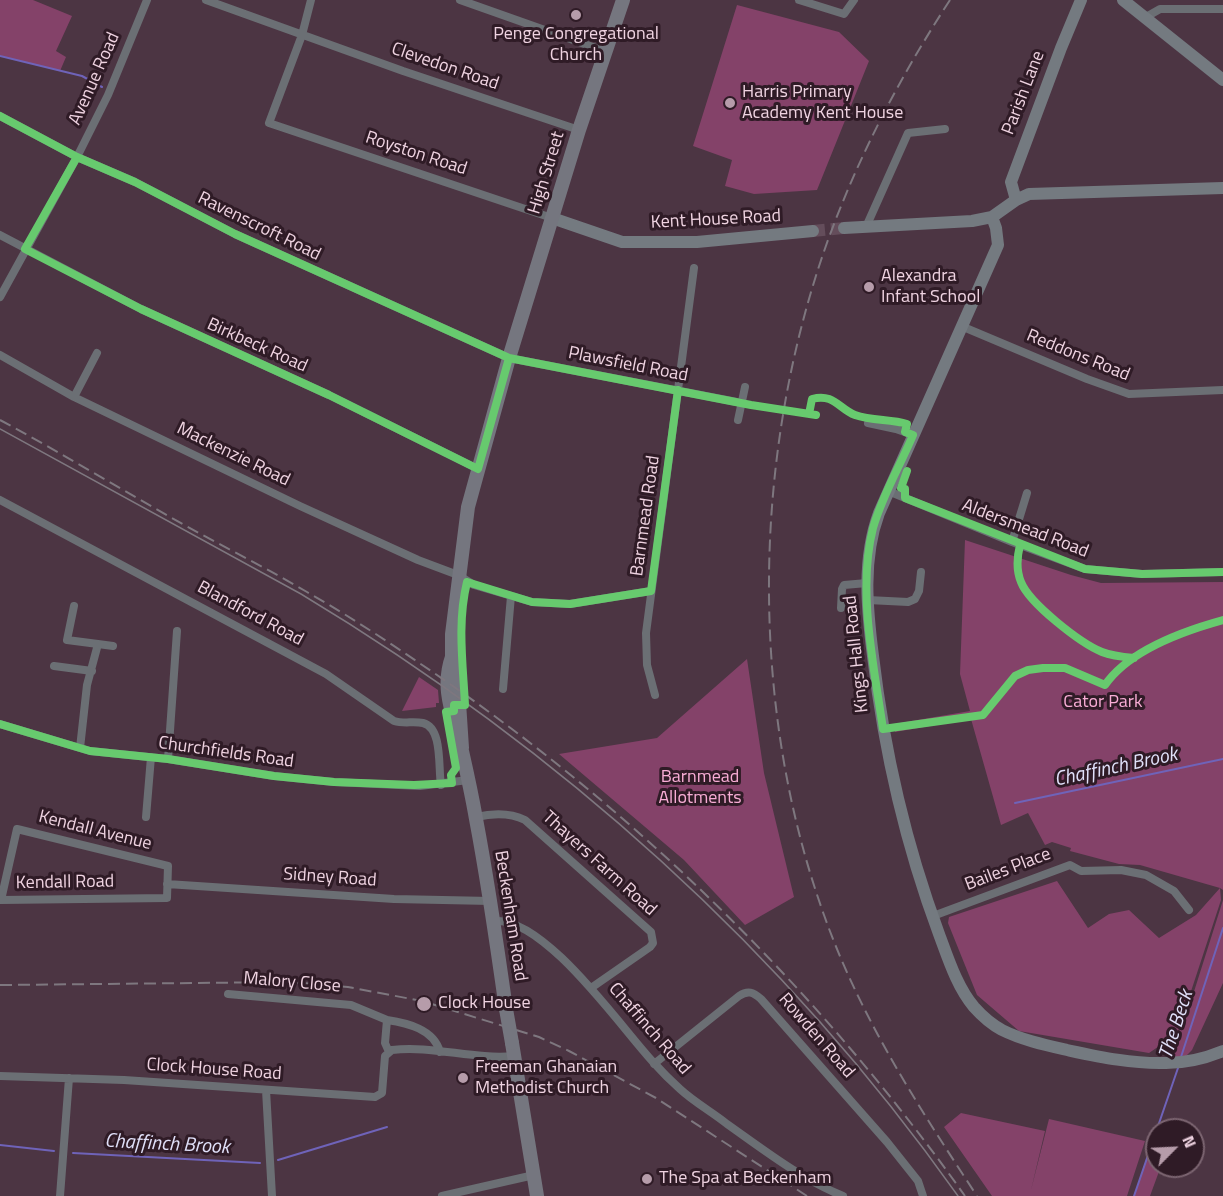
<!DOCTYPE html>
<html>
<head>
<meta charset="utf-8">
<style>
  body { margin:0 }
  #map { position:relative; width:1223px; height:1196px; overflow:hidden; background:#4c3543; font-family:"Titillium Web",sans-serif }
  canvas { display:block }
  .north { position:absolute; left:1145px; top:1118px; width:60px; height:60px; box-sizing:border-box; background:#2f1b26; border:2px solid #7c6571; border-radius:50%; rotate:66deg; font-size:16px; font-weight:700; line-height:24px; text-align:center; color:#efd3e1 }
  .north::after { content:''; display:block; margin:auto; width:21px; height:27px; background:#b69caa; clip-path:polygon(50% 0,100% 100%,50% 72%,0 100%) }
</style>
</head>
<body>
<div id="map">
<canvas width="1223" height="1196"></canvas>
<div class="north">N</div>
</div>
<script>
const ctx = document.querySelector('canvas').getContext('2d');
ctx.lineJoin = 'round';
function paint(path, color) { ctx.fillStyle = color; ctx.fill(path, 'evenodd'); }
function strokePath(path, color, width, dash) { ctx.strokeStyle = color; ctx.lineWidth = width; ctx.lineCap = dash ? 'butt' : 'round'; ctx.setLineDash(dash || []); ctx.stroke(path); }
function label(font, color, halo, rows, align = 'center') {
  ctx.font = font + ' "Titillium Web",sans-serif'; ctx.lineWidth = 6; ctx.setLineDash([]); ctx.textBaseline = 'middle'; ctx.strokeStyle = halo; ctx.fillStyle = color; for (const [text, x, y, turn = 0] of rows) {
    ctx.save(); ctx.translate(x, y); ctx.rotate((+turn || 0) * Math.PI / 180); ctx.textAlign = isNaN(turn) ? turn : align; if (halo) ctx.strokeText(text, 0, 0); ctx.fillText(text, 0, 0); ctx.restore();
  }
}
paint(new Path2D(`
  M0,0h33l39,16 -16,35 10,6 -6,14 -60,-15z
  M737,5l102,27 30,29 -52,129 -63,4 -29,-8 7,-26 -39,-14z
  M965,540l106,35 30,8 122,-1v308l-3,-2 1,12 -44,134 -28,19 -130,-22 -42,-36 -29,-72 1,-6 108,-36 31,47 21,-14 20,-4 30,28 37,-23 24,-27 -80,-23 -21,-1 -49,-13 1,-3 -19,-6 -7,3 -17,-32 -27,12 -30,-106 -76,13 -1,-8 76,-13 -10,-37z
  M747,659l17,114 30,124 -49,28 -61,-65 -125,-106 98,-16z
  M419,677l19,13 1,13h-3v4l-34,4z
  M1223,900v83l-31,67 -10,10 -15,-5 18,-35z
  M961,1113l84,18 -14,59 18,-71 96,22 -18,55h-135l-48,-69z
  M1147,1158l10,3v5h4l-11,30h-16z`), '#844269');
strokePath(new Path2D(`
  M0,56l82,20 20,11
  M1015,803l208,-44
  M1181,1057l42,-129
  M0,1145l54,6
  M73,1153l187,10
  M278,1160l109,-33
  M1134,1196l44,-128`), '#6f63b9', 2);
strokePath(new Path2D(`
  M813,231l31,-3`), '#644d5b', 12, [12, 6]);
strokePath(new Path2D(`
  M206,0l197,71 176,59
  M311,0l-9,35 -33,88 283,95
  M460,0l147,52
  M799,0l45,14 10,-14
  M1146,17l14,-8h63
  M0,116l77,41 58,25 100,52 274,124 233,45
  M866,227l42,-94 37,-4
  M0,235l141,74 188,86 149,74
  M0,297l77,-140 31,-62 39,-95
  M961,326l126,53 42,15 94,-4
  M0,355l74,42 226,109 118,54 40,15 16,10 58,17 38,2 81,-13
  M74,397l23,-44
  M738,420l7,-33
  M868,423l28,6 17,6
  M888,491l124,51 73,27 57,5 81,-2
  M0,500l326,174 68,47c10,3 19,0 29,2 20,5 15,45 18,62
  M1012,542l15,-49
  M868,600l40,2 7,-3 4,-8 2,-19
  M74,606l-7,34 31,4 -11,41 -7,63
  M841,608l1,-19 2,-4 23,-2
  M98,644l15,2
  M54,666l38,5
  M503,689l8,-93
  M655,695l-8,-30 -1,-32 48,-365
  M0,724l90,27 78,8 106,17 60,6 86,4 48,-6
  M168,759l9,-128
  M146,817l5,-60
  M476,817c17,-4 33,-5 49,3l126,112 2,11 -3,4 -59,41
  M17,829l151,37 -1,32 -166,2z
  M167,884l227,15 97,2
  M933,916l137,-51 11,6 40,-1 25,5 28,16 15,19
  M495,921c50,-4 127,108 159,142 8,9 17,18 26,26 14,13 32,23 47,35 37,26 74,55 116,72
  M228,994l123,11 36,15
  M389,1052l-4,-9 2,-23c20,3 47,9 53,32
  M654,1064l85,-68c9,-6 14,-4 22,3l126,143 31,39 5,15
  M0,1076l124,4 251,17 7,-4 3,-37 7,-6c40,-5 82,10 122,6
  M266,1090l6,106
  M60,1196l9,-118
  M442,1196l92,-21`), '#6b6f74', 8);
strokePath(new Path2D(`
  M1123,0l100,80
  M1223,188l-194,6 -13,6 -24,17 4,11 2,17 -119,268c-17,46 -12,96 -6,143 11,94 33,189 66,278 9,24 18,53 35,73 8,9 17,17 28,23 20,10 43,15 65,20 33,7 65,14 99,13 19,0 40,-5 57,-12
  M1016,200l-5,-18 50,-134 20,-48
  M552,218l70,24h75l116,-11
  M844,228l128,-7 20,-4`), '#747a80', 12);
strokePath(new Path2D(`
  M452,657c-12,33 3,62 10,94 5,22 10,45 14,68 12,63 21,126 30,190
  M462,748l-5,-76 -5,-15v-23l16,-127 41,-149 70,-228 44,-130
  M512,1043l25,153`), '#75767f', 14);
strokePath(new Path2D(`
  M0,429l301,165c258,155 483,356 657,602`), '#7e777f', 1.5);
strokePath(new Path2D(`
  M950,0c-49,75 -91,155 -122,240 -76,212 -80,463 -4,675 36,102 94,191 153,281
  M0,420c63,34 124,71 186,106 40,22 82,43 121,66 44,25 86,53 127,81 206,141 387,320 531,523
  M0,985l292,-3 56,5 74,14 117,36 30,14 87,47 151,98`), '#7e777f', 2, [12, 6]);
strokePath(new Path2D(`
  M506,1009l6,34`), '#75767f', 14);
strokePath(new Path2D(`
  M0,116l77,41 58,25 100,52 274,124 242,47 65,10
  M77,157l-52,92 116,60 188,86 149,74 31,-111
  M809,414l3,-15c22,-6 27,10 43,16 17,6 36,4 52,9l-2,8 8,3c-13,31 -31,61 -40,93 -16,62 1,139 10,201l100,-14 32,-39 13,-6 15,-2h22l40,17c24,-35 78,-54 118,-65
  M907,471l-6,17 4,1v9l180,71 57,5 81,-2
  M1020,545c-3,12 -4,25 1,37 8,21 59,61 81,70 10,4 21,5 32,6
  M0,724l90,27 78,8 106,17 60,6 80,3 38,-2 -1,-8 5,-7 -10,-56 8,-1v-6h11c-2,-41 -8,-82 2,-123l65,20 38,2 81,-13 27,-201`), '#67ca6e', 8);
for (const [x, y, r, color] of [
  [576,15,6,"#b69caa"],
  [730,103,6,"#b69caa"],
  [869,287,6,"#b69caa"],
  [424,1004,8,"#b69caa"],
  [463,1078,6,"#b69caa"],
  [647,1179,6,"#b69caa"]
]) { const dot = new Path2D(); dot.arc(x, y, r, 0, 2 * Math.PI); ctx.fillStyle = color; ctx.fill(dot); strokePath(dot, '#2f1b26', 2); }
label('18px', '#efd3e1', '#2f1b26', [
  ["Penge Congregational",576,35,"center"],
  ["Church",576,56,"center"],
  ["Harris Primary",742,93],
  ["Academy Kent House",742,114],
  ["Alexandra",881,277],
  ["Infant School",881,298],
  ["Clock House",438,1004],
  ["Freeman Ghanaian",475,1068],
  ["Methodist Church",475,1089],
  ["The Spa at Beckenham",659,1179]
], 'left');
label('18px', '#efd3e1', '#2f1b26', [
  ["Clevedon Road",445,67,19],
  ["Avenue Road",95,79,-66],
  ["Parish Lane",1024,93,-69],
  ["Royston Road",416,154,18],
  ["High Street",547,173,-73],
  ["Kent House Road",716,220,-3],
  ["Ravenscroft Road",259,227,26],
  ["Birkbeck Road",257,346,24],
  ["Reddons Road",1078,356,22],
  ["Plawsfield Road",628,365,11],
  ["Mackenzie Road",233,455,26],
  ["Barnmead Road",646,516,-82],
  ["Aldersmead Road",1025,529,21],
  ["Blandford Road",250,614,28],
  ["Kings Hall Road",857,654,-96],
  ["Churchfields Road",226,753,8],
  ["Kendall Avenue",95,831,14],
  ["Thayers Farm Road",599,864,42],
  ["Bailes Place",1008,870,-21],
  ["Sidney Road",330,878,4],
  ["Kendall Road",65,883,-1],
  ["Beckenham Road",510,916,81],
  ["Malory Close",292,983,5],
  ["Chaffinch Road",649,1029,49],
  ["Rowden Road",816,1036,49],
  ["Clock House Road",214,1070,4]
]);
label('18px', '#f9add6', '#2f1b26', [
  ["Cator Park",1103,703],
  ["Barnmead",700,778],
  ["Allotments",700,799]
]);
label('italic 20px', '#e0e0f9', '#2f1b26', [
  ["Chaffinch Brook",1116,768,-12],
  ["The Beck",1177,1025,-72],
  ["Chaffinch Brook",167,1145,3]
]);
</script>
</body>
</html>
